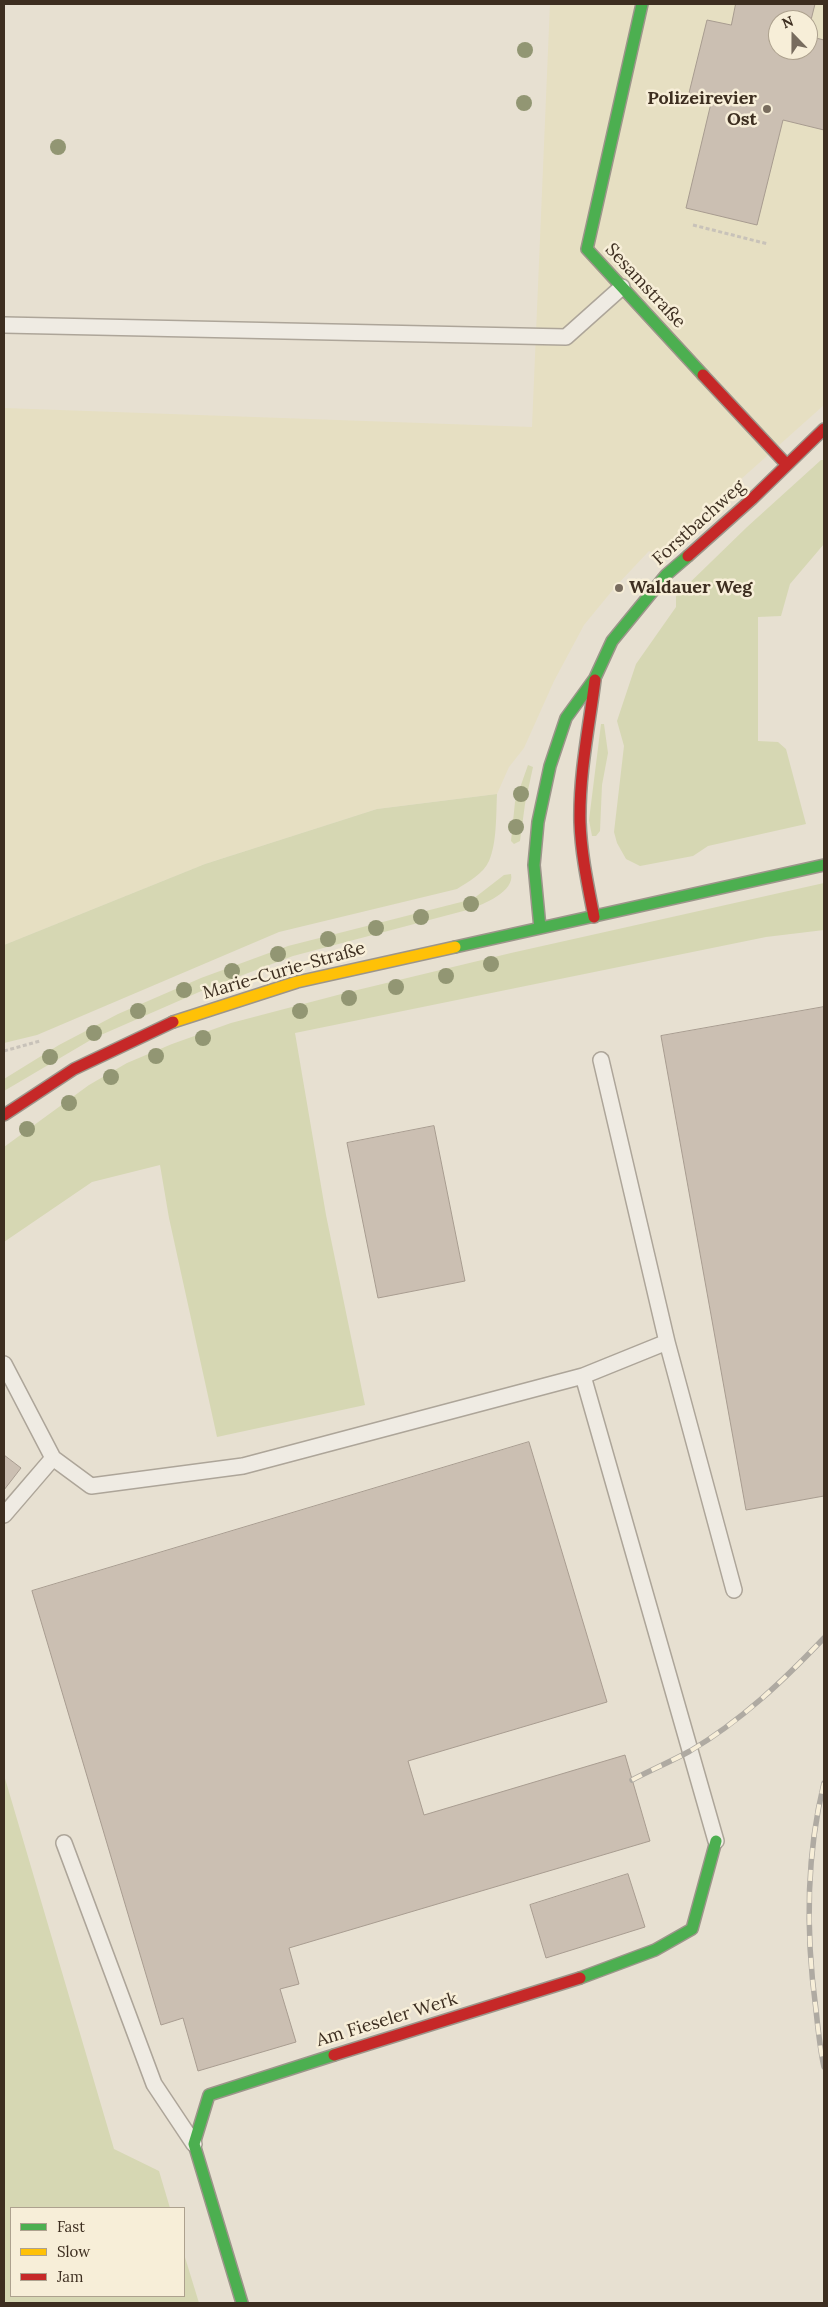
<!DOCTYPE html>
<html>
<head>
<meta charset="utf-8">
<style>
  body { margin:0 }
  #map { position:relative; width:828px; height:2307px; overflow:hidden; background:#e7e0d1; font-family:Lora,serif }
  canvas { display:block }
  .frame { position:absolute; inset:0; border:5px solid #3d2e20; pointer-events:none }
  .legend { position:absolute; left:10px; top:2207px; width:175px; height:90px; box-sizing:border-box; background:#f7eed8; border:1px solid #ada18e; margin:0; padding:6px 9px; list-style:none; font-size:15px; color:#3d2e20 }
  .legend li { display:flex; align-items:center; gap:10px; height:25px }
  .legend b { width:25px; border:1px solid #ada18e }
  .north { position:absolute; left:768px; top:10px; width:50px; height:50px; box-sizing:border-box; background:#f7eed8; border:1px solid #ada18e; border-radius:50%; rotate:338deg; font-size:14px; font-weight:700; line-height:20px; text-align:center; color:#3d2e20 }
  .north::after { content:''; display:block; margin:auto; width:18px; height:22px; background:#786c5e; clip-path:polygon(50% 0,100% 100%,50% 72%,0 100%) }
</style>
</head>
<body>
<div id="map">
<canvas width="828" height="2307"></canvas>
<div class="frame"></div>
<ul class="legend">
<li><b style="height:6px;background:#4caf50"></b>Fast</li>
<li><b style="height:6px;background:#ffc107"></b>Slow</li>
<li><b style="height:6px;background:#c62828"></b>Jam</li>
</ul>
<div class="north">N</div>
</div>
<script>
const ctx = document.querySelector('canvas').getContext('2d');
ctx.lineJoin = 'round';
function paint(path, color) { ctx.fillStyle = color; ctx.fill(path, 'evenodd'); }
function strokePath(path, color, width, dash) { ctx.strokeStyle = color; ctx.lineWidth = width; ctx.lineCap = dash ? 'butt' : 'round'; ctx.setLineDash(dash || []); ctx.stroke(path); }
function label(font, color, halo, rows, align = 'center') {
  ctx.font = font + ' Lora,serif'; ctx.lineWidth = 5; ctx.setLineDash([]); ctx.textBaseline = 'middle'; ctx.strokeStyle = halo; ctx.fillStyle = color; for (const [text, x, y, turn = 0] of rows) {
    ctx.save(); ctx.translate(x, y); ctx.rotate((+turn || 0) * Math.PI / 180); ctx.textAlign = isNaN(turn) ? turn : align; if (halo) ctx.strokeText(text, 0, 0); ctx.fillText(text, 0, 0); ctx.restore();
  }
}
paint(new Path2D(`
  M550,4h274v401l-168,150 -7,-4 -33,35 -32,39 -30,56 -30,67 -15,19 -12,27 -120,15 -172,55 -201,81v-537l528,19zM778,20h30v30h-30z`), '#e6dfc2');
paint(new Path2D(`
  M821,460h3v84l-34,40 -9,32 -23,1v124l20,1 8,7 20,75 -98,22 -15,10 -53,10 -14,-7 -9,-16 -3,-11 10,-86 -7,-25 19,-57 40,-57v-11l71,-69z
  M601,724h3l4,29 -6,32 -2,46 -4,5h-4l-3,-16z
  M528,765l5,2 -8,37 -5,37 -6,3 -3,-3 4,-39z
  M497,794c-1,20 0,49 -8,67 -6,13 -21,21 -32,28l-178,43 -242,103 -33,8v-98l201,-81 172,-55z
  M511,874c4,17 -27,30 -40,35l-178,47 -87,33 -112,49 -90,53v-12l55,-34 59,-31 83,-36 87,-32 185,-47 31,-24z
  M824,883v47l-58,7 -471,96 31,182 39,190 -148,32 -48,-219 -9,-53 -68,17 -88,60v-95l85,-62 38,-22 45,-19 59,-21 118,-31 162,-39z
  M4,1775l110,374 45,22 11,37h-159v88h173v-42l15,49h-195z`), '#d6d7b3');
const building = new Path2D(`
  M736,4h79l-7,28v-12h-30v30h30v-14l16,4v90l-41,-10 -26,105 -71,-17 26,-109 -23,-6 18,-73 24,5z
  M824,1007v489l-78,14 -85,-474z
  M434,1126l31,155 -87,17 -31,-155z
  M529,1442l78,260 -199,59 16,54 201,-60 25,86 -361,107 10,36 -19,5 16,53 -98,29 -15,-53 -22,7 -129,-434z
  M4,1455l17,13 -17,22z
  M628,1874l17,53 -99,31 -16,-53z`);
paint(building, '#cbbfb2');
strokePath(building, '#a89c90', 1);
const lane = new Path2D(`
  M4,325l562,12 56,-50
  M667,1342l67,248
  M4,1364l49,94 38,28 152,-20 340,-90 133,465
  M583,1376l84,-34 -66,-282
  M4,1515l49,-57
  M64,1843l90,241 40,60`);
const fast = new Path2D(`
  M642,4l-55,245 116,126
  M540,928l-6,-63 4,-43 12,-56 16,-48 29,-40 17,-37 54,-66 22,-19
  M455,947l369,-82
  M580,1978l75,-28 37,-21 24,-88
  M242,2303l-48,-159 15,-49 125,-40`);
const slow = new Path2D(`
  M173,1022l124,-40 158,-35`);
const jam = new Path2D(`
  M703,375l84,90
  M688,556l64,-57 72,-70
  M594,917c-6,-31 -13,-63 -14,-95 -1,-48 9,-95 15,-142
  M4,1115l70,-46 99,-47
  M334,2055l246,-77`);
strokePath(lane, '#ada599', 18);
strokePath(fast, '#9c958a', 14);
strokePath(slow, '#9c958a', 14);
strokePath(jam, '#9c958a', 14);
strokePath(new Path2D(`
  M693,225l75,19
  M4,1051l36,-10`), '#c8c2b9', 3, [4, 2.5]);
strokePath(lane, '#efebe3', 15);
strokePath(fast, '#4caf50', 11);
strokePath(slow, '#ffc107', 11);
strokePath(jam, '#c62828', 11);
const rail = new Path2D(`
  M632,1780c19,-10 40,-19 58,-29 51,-30 94,-71 134,-113
  M824,1783c-18,73 -18,153 -8,227 2,19 4,39 8,57`);
strokePath(rail, '#afaaa2', 5.5);
strokePath(rail, '#f7eed8', 4, [11]);
ctx.fillStyle = '#929673';
for (const [x, y] of [
  [525,50],
  [524,103],
  [58,147],
  [521,794],
  [516,827],
  [471,904],
  [421,917],
  [376,928],
  [328,939],
  [278,954],
  [491,964],
  [232,971],
  [446,976],
  [396,987],
  [184,990],
  [349,998],
  [138,1011],
  [300,1011],
  [94,1033],
  [203,1038],
  [156,1056],
  [50,1057],
  [111,1077],
  [69,1103],
  [27,1129]
]) { ctx.beginPath(); ctx.arc(x, y, 8, 0, 2 * Math.PI); ctx.fill(); }
for (const [x, y, r, color] of [
  [767,109,5,"#786c5e"],
  [619,588,5,"#786c5e"]
]) { const dot = new Path2D(); dot.arc(x, y, r, 0, 2 * Math.PI); ctx.fillStyle = color; ctx.fill(dot); strokePath(dot, '#f7eed8', 2); }
label('bold 18px', '#3d2e20', '#f7eed8', [
  ["Polizeirevier",757,99],
  ["Ost",757,120],
  ["Waldauer Weg",629,588,"left"]
], 'right');
label('18px', '#3d2e20', '#f7eed8', [
  ["Sesamstraße",645,286,47],
  ["Forstbachweg",699,523,-42],
  ["Marie-Curie-Straße",284,971,-16],
  ["Am Fieseler Werk",387,2020,-17]
]);
</script>
</body>
</html>
